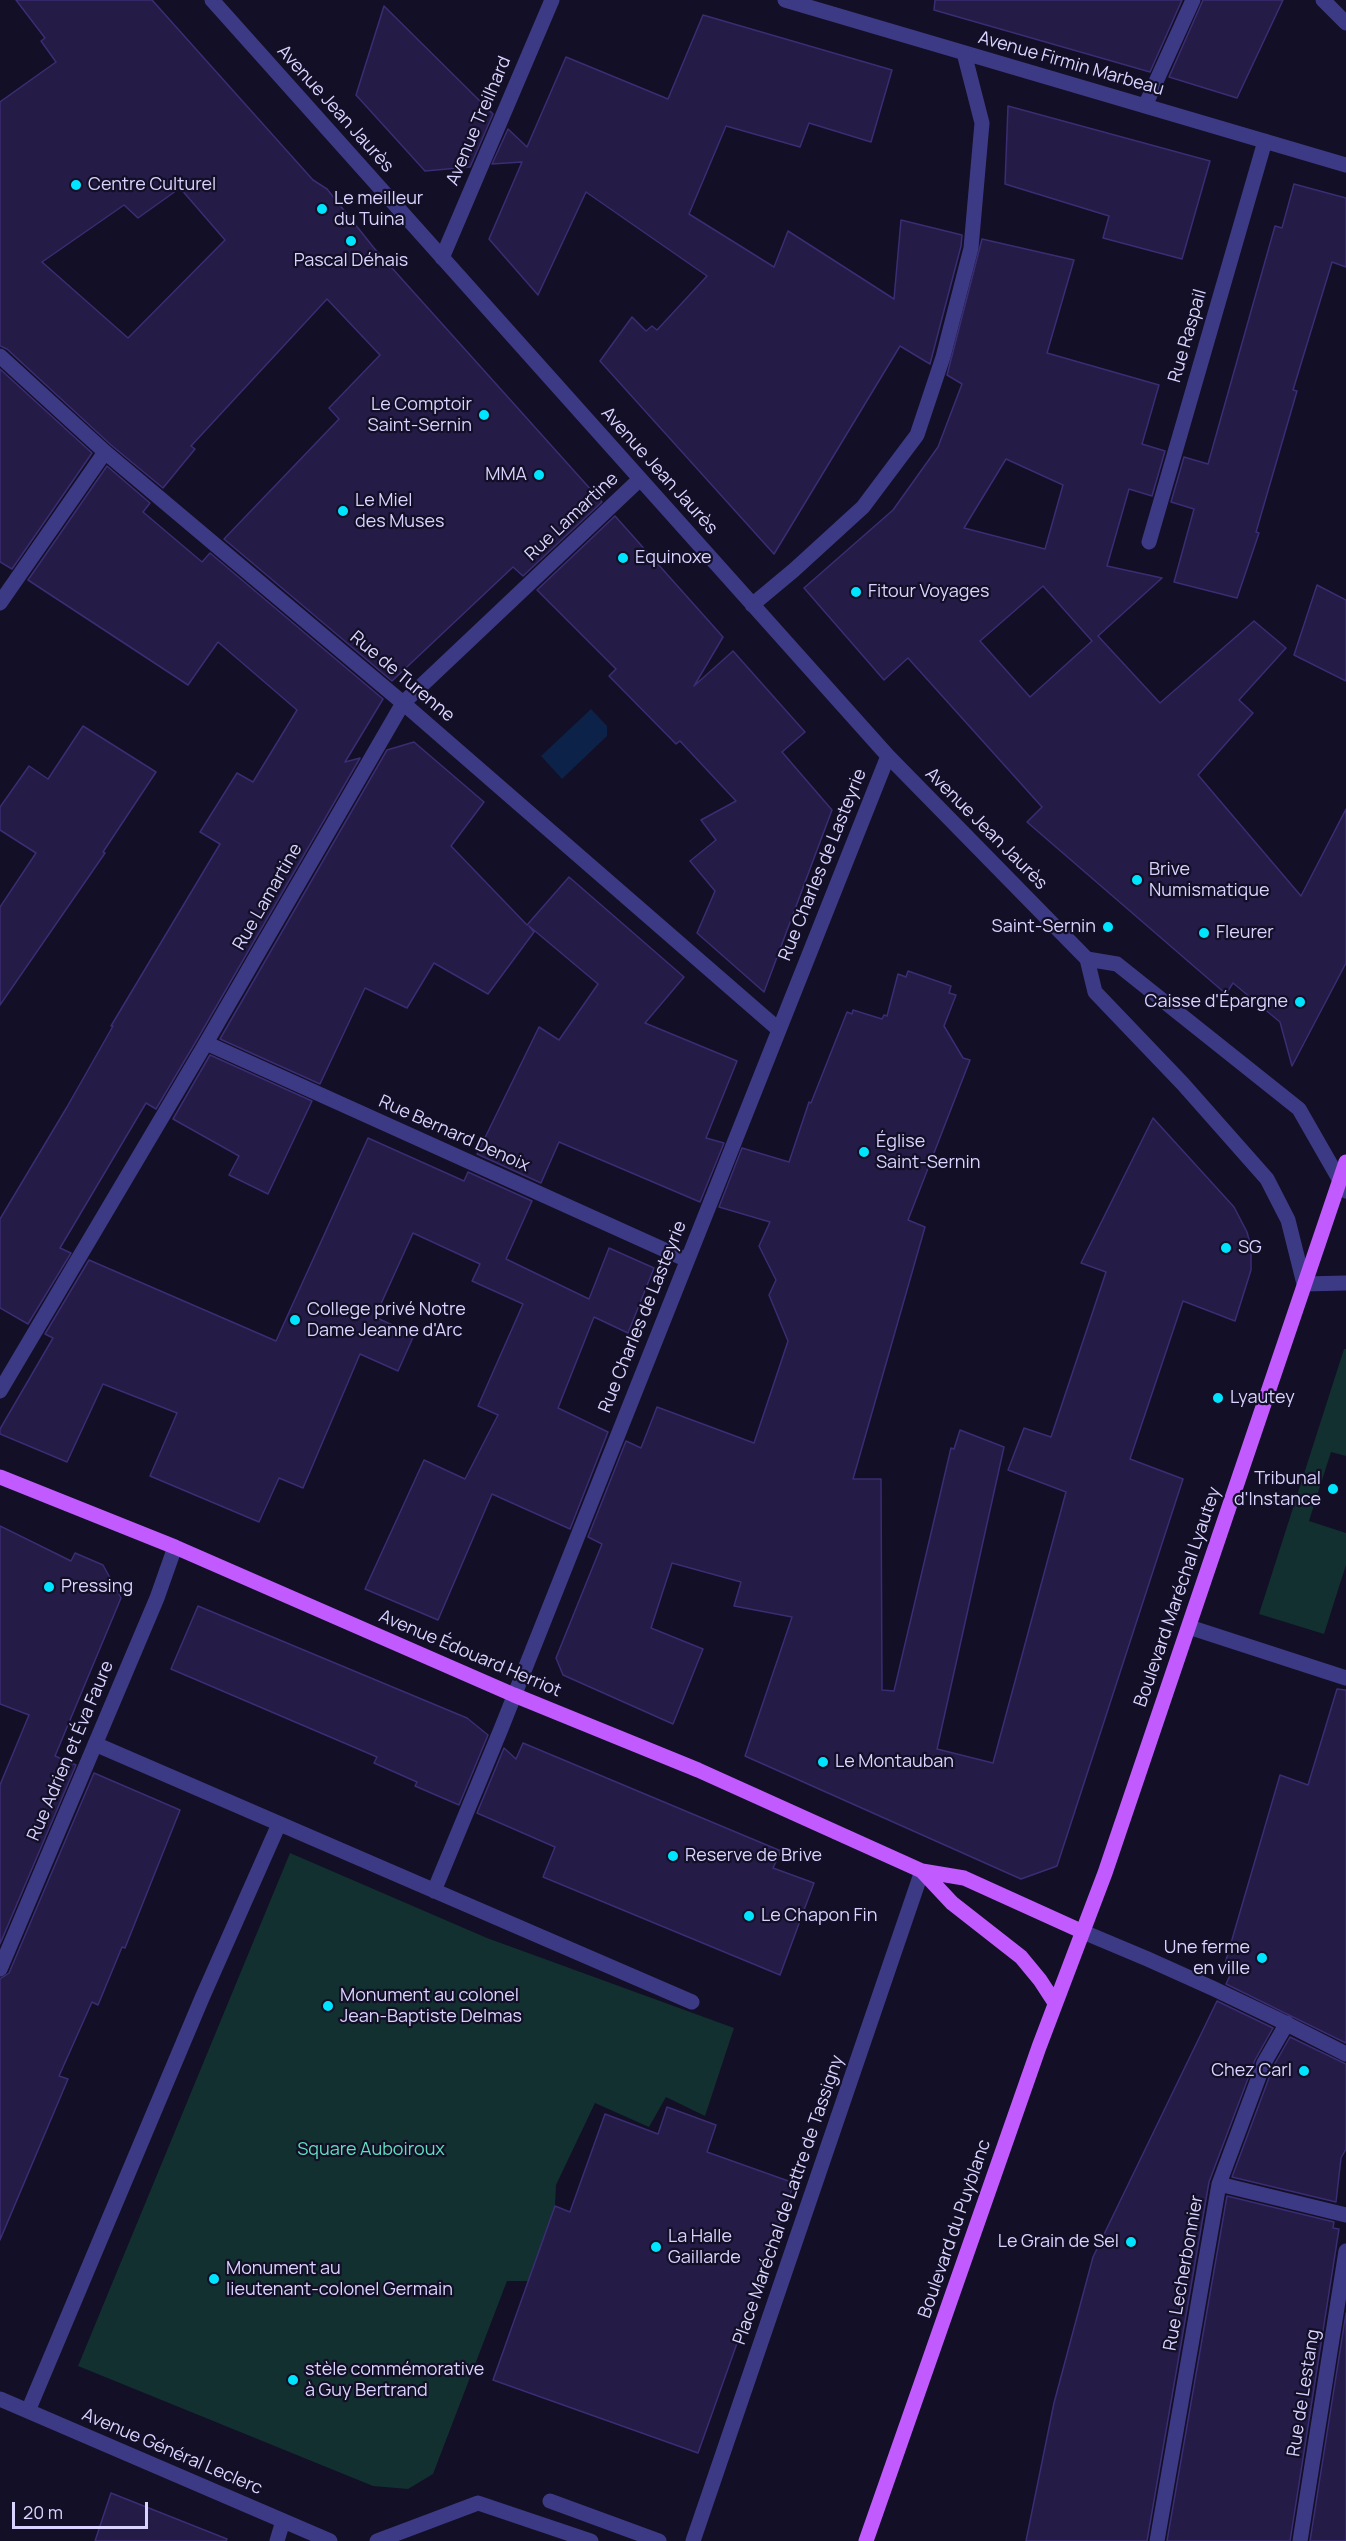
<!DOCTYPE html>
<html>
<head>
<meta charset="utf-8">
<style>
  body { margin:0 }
  #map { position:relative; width:1346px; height:2541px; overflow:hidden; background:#130f26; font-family:Manrope,sans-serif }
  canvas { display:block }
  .scale { position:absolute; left:12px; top:2502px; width:136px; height:27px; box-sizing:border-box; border:3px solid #d9d4ff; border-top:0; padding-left:8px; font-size:18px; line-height:21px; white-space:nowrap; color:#d9d4ff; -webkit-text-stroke:4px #130f26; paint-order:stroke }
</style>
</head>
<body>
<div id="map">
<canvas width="1346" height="2541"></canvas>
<div class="scale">20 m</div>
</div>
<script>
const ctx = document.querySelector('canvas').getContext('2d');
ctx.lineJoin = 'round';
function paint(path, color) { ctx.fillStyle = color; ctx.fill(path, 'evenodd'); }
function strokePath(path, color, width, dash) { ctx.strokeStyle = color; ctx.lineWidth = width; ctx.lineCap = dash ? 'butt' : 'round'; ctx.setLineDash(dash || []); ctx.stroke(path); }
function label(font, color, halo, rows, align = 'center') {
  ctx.font = font + ' Manrope,sans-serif'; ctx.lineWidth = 4.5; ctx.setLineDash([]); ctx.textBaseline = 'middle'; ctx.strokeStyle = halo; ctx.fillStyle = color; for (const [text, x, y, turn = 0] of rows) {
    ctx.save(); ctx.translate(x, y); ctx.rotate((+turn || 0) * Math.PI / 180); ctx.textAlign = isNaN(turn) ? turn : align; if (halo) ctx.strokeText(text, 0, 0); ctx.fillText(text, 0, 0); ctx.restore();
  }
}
paint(new Path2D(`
  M1344,1349h2v107l-15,-4 -22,69 37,12v32l-22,69 -65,-20z
  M290,1853l197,85 247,90 -29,88 -39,-19 -17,30 -54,-24 -39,82 -1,21 -27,75h-21l-74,193 -25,15 -35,-3 -295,-120z`), '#12302f');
paint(new Path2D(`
  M591,709l16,17v10l-45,43 -21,-23z`), '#0c2248');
const building = new Path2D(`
  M16,0h136l161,180 14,9 47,59 228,254 -79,74 -10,-9 -121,114 -168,-142 115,-120 -10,-11 51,-53 -53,-56 -136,147 4,3 -32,39 -52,-43 -104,-96 -7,-3v-244l56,-40 -15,-21 4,-3zM180,188l45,52 -97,98 -86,-76 82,-57 14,13z
  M935,0h247l-32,72 -216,-62z
  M1203,0h80l-46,98 -68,-21z
  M384,6l109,108 -23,53 -45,4 -69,-76z
  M703,15l189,55 -21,72 -62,-19 -9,24 -74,-21 -37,88 85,53 14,-36 106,68 7,-79 61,15 -1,11 -31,118 -30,-18 -126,208 -174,-193 32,-44 14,14 6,-5 5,4 50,-54 -121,-84 -48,103 -49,-56 33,-77 -30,2 16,-35 19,18 39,-90 102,42z
  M1008,106l202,55 -28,98 -79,-21 6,-22 -104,-32z
  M1294,184l52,14v69l-14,-5 -39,128 4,1 -41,141 3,1 -22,65 -63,-16 20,-73 -23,-7 13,-45 24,7 67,-238 7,2z
  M982,239l92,21 -27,93 112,32 -17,59 23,7 -13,45 -23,-7 -22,77 55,12 -64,58 62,67 94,-82 32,27 -47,52 14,13 -55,62 103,121 45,-87v154l-54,103 -12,-44 -47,-39 -7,11 -199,-172 15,-15 -134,-149 -24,22 -80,-92 89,-78 45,-63 24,-63 -15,-9zM1006,459l57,26 -18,64 -81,-21zM1043,586l49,55 -62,56 -50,-56z
  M0,369l92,84 -80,116 -12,-7z
  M107,466l43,37 -7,9 59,50 8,-9 173,146 -38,63 15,-4 -162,280 -42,71 -10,-6 -86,145 11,5 -43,71 -28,-16v-89l67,-112 46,-81h-2l109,-182 -20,-12 37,-59 16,9 44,-72 -79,-68 -30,43 -160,-105z
  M615,516l108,121 -29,49 39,-35 72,81 -23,20 50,58 -68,182 -67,-59 18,-42 -25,-30 26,-21 -15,-20 35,-19 -56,-60 -4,3 -67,-68 7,-7 -79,-79z
  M1317,585l29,15v81l-52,-26z
  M83,726l73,46 -53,80 2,1 -105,152v-98l36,-54 -36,-23v-23l29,-41 19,13z
  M414,742l70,60 -33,44 76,79 42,-48 115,100 -39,46 92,38 -31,77 18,5 -24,59 -141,-60 -18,41 -64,-29 62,-127 20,13 39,-56 -69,-58 5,6 -46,62 -54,-31 -27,45 -42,-20 -45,96 -100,-45 167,-289z
  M908,971l43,15 -2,7 7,2 -12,31 19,32 7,2 -62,160 17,7 -72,252h28l1,211 12,1 57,-243 3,1 6,-19 44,17 -67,302 56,14 73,-271 -58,-22 16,-42 27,9 55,-165 -25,-9 72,-145 81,89 13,25 4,15v23l-16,51 -52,-20 -53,158 53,20 -126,387 -36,13 -276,-123 47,-139 -58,-11 7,-24 -69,-19 -21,65 52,21 -30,75 -110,-49 -7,-17 46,-114 -14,-7 38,-96 15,7 16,-41 97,36 34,-102 -19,-46 7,-15 -17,-34 11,-24 -51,-15 23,-59 47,14 20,-60 2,1 36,-91 5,2 1,-4 29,9 2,-4 3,1 11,-42 8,3z
  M210,1055l102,46 -44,93 -39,-19 10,-19 -66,-37z
  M368,1138l96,43 4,-9 64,29 -26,58 83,40 20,-51 45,20 -26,65 -34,-16 -36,91 50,24 -38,97 -78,-35 -54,126 -73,-31 59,-129 41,19 33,-64 -20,-9 45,-102 -51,-23 8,-17 -67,-31 -38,84 39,18 -16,36 -38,-17 -57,134 -24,-10 -20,44 -109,-46 27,-63 -74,-29 -36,78 -67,-28v-5l53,-91 -8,-4 44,-74 187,81z
  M0,1526l71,35 4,-8 28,12 18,33 -66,158 21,9 -76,179v-159l29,-70 -29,-11z
  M198,1606l269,112 21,17 -29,70 -44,-19 2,-4 -43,-19 3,-6 -206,-88z
  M1337,1689l9,1v353l-120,-59 6,-13 -8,-4 56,-192 28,10z
  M523,1743l258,108 -8,17 41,15 -34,92 -237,-98 12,-30 -78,-34 27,-65 12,11z
  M94,1773l86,37 -55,138 -3,-1 -24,58 -6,-3 -33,74 9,3 -68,161v-261l9,-6z
  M1217,2001l56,27 -18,32 -46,122 -62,359h-121l28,-138 39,-146z
  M1290,2037l56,27v85l-5,9 -5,44 -104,-25 41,-110z
  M667,2107l49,18 -9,27 87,31 -96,270 -205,-73 62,-174 15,6 35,-98 53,20z
  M1227,2196l107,26 -1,6 6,1 -49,312h-123z
  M1346,2313v228h-36z
  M111,2493l116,46 -1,2h-131z`);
paint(building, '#241b47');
strokePath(building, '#3b2d73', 1.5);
strokePath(new Path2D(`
  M212,0l676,756 199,203 8,33 88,92 84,95 21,41 16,64 42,-1
  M785,0l561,165
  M1323,0l23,23
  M1145,106l48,-106
  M442,258l110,-258
  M0,356l105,96 298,251 375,326
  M1149,542l116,-401
  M0,603l105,-151
  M752,605l42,-35 69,-63 54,-72 26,-78 28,-109 11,-125 -18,-70
  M1087,959l30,5 182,145 47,82
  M206,1043l481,217
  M0,1391l206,-348 197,-340 237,-224
  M1189,1627l157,51
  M95,1744l597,258
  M434,1891l67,-162 387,-973
  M1081,1931c91,37 179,78 265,123
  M0,1969l157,-371 18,-51
  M1219,2184l127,31
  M0,2399l330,142
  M28,2411l174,-413 77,-174
  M550,2501l109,40
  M277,2541l6,-20
  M377,2541l101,-38 113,38
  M693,2541l229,-670
  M1157,2541l62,-357 45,-121 23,-40
  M1300,2541l46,-290`), '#3d3a85', 15);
strokePath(new Path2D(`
  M0,1477l175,70 339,148 184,75 224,101 42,7 117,53
  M922,1871l30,32 69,54 19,23 15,23
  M866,2541l173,-494 66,-174 241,-711`), '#c25bff', 15);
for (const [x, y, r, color] of [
  [76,185,6,"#00e5ff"],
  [322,209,6,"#00e5ff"],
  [351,241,6,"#00e5ff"],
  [484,415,6,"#00e5ff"],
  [539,475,6,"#00e5ff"],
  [343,511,6,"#00e5ff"],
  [623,558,6,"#00e5ff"],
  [856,592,6,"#00e5ff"],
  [1137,880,6,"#00e5ff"],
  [1108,927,6,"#00e5ff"],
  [1204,933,6,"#00e5ff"],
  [1300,1002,6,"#00e5ff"],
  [864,1152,6,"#00e5ff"],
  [1226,1248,6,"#00e5ff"],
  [295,1320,6,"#00e5ff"],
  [1218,1398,6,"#00e5ff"],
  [1333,1489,6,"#00e5ff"],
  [49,1587,6,"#00e5ff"],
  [823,1762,6,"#00e5ff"],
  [673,1856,6,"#00e5ff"],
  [749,1916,6,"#00e5ff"],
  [1262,1958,6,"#00e5ff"],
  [328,2006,6,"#00e5ff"],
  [1304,2071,6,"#00e5ff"],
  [1131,2242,6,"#00e5ff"],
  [656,2247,6,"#00e5ff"],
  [214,2279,6,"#00e5ff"],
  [293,2380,6,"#00e5ff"]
]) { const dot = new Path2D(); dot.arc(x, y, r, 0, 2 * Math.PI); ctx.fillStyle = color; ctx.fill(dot); strokePath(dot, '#130f26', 2); }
label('18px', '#d9d4ff', '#130f26', [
  ["Avenue Firmin Marbeau",1071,64,16],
  ["Avenue Jean Jaurès",335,109,48],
  ["Avenue Treilhard",479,121,-67],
  ["Rue Raspail",1188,336,-74],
  ["Avenue Jean Jaurès",659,471,48],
  ["Rue Lamartine",572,517,-43],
  ["Rue de Turenne",402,677,40],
  ["Avenue Jean Jaurès",986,829,45],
  ["Rue Charles de Lasteyrie",823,865,-68],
  ["Rue Lamartine",268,897,-60],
  ["Rue Bernard Denoix",454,1134,24],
  ["Rue Charles de Lasteyrie",643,1317,-68],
  ["Boulevard Maréchal Lyautey",1178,1597,-71],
  ["Avenue Édouard Herriot",470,1654,23],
  ["Rue Adrien et Éva Faure",71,1751,-67],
  ["Place Maréchal de Lattre de Tassigny",789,2200,-71],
  ["Boulevard du Puyblanc",955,2229,-71],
  ["Rue Lecherbonnier",1184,2273,-80],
  ["Rue de Lestang",1304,2393,-81],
  ["Avenue Général Leclerc",172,2452,23]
]);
label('18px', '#d9d4ff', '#130f26', [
  ["Centre Culturel",88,185],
  ["Le meilleur",334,199],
  ["du Tuina",334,220],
  ["Pascal Déhais",351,261,"center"],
  ["Le Comptoir",472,405,"right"],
  ["Saint-Sernin",472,426,"right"],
  ["MMA",527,475,"right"],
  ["Le Miel",355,501],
  ["des Muses",355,522],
  ["Equinoxe",635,558],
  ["Fitour Voyages",868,592],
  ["Brive",1149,870],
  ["Numismatique",1149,891],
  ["Saint-Sernin",1096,927,"right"],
  ["Fleurer",1216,933],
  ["Caisse d'Épargne",1288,1002,"right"],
  ["Église",876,1142],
  ["Saint-Sernin",876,1163],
  ["SG",1238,1248],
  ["College privé Notre",307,1310],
  ["Dame Jeanne d'Arc",307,1331],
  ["Lyautey",1230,1398],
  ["Tribunal",1321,1479,"right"],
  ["d'Instance",1321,1500,"right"],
  ["Pressing",61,1587],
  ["Le Montauban",835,1762],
  ["Reserve de Brive",685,1856],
  ["Le Chapon Fin",761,1916],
  ["Une ferme",1250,1948,"right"],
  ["en ville",1250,1969,"right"],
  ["Monument au colonel",340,1996],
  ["Jean-Baptiste Delmas",340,2017],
  ["Chez Carl",1292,2071,"right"],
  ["La Halle",668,2237],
  ["Gaillarde",668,2258],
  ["Le Grain de Sel",1119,2242,"right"],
  ["Monument au",226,2269],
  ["lieutenant-colonel Germain",226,2290],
  ["stèle commémorative",305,2370],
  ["à Guy Bertrand",305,2391]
], 'left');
label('18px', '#5fe0c0', '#130f26', [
  ["Square Auboiroux",371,2150]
]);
</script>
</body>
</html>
